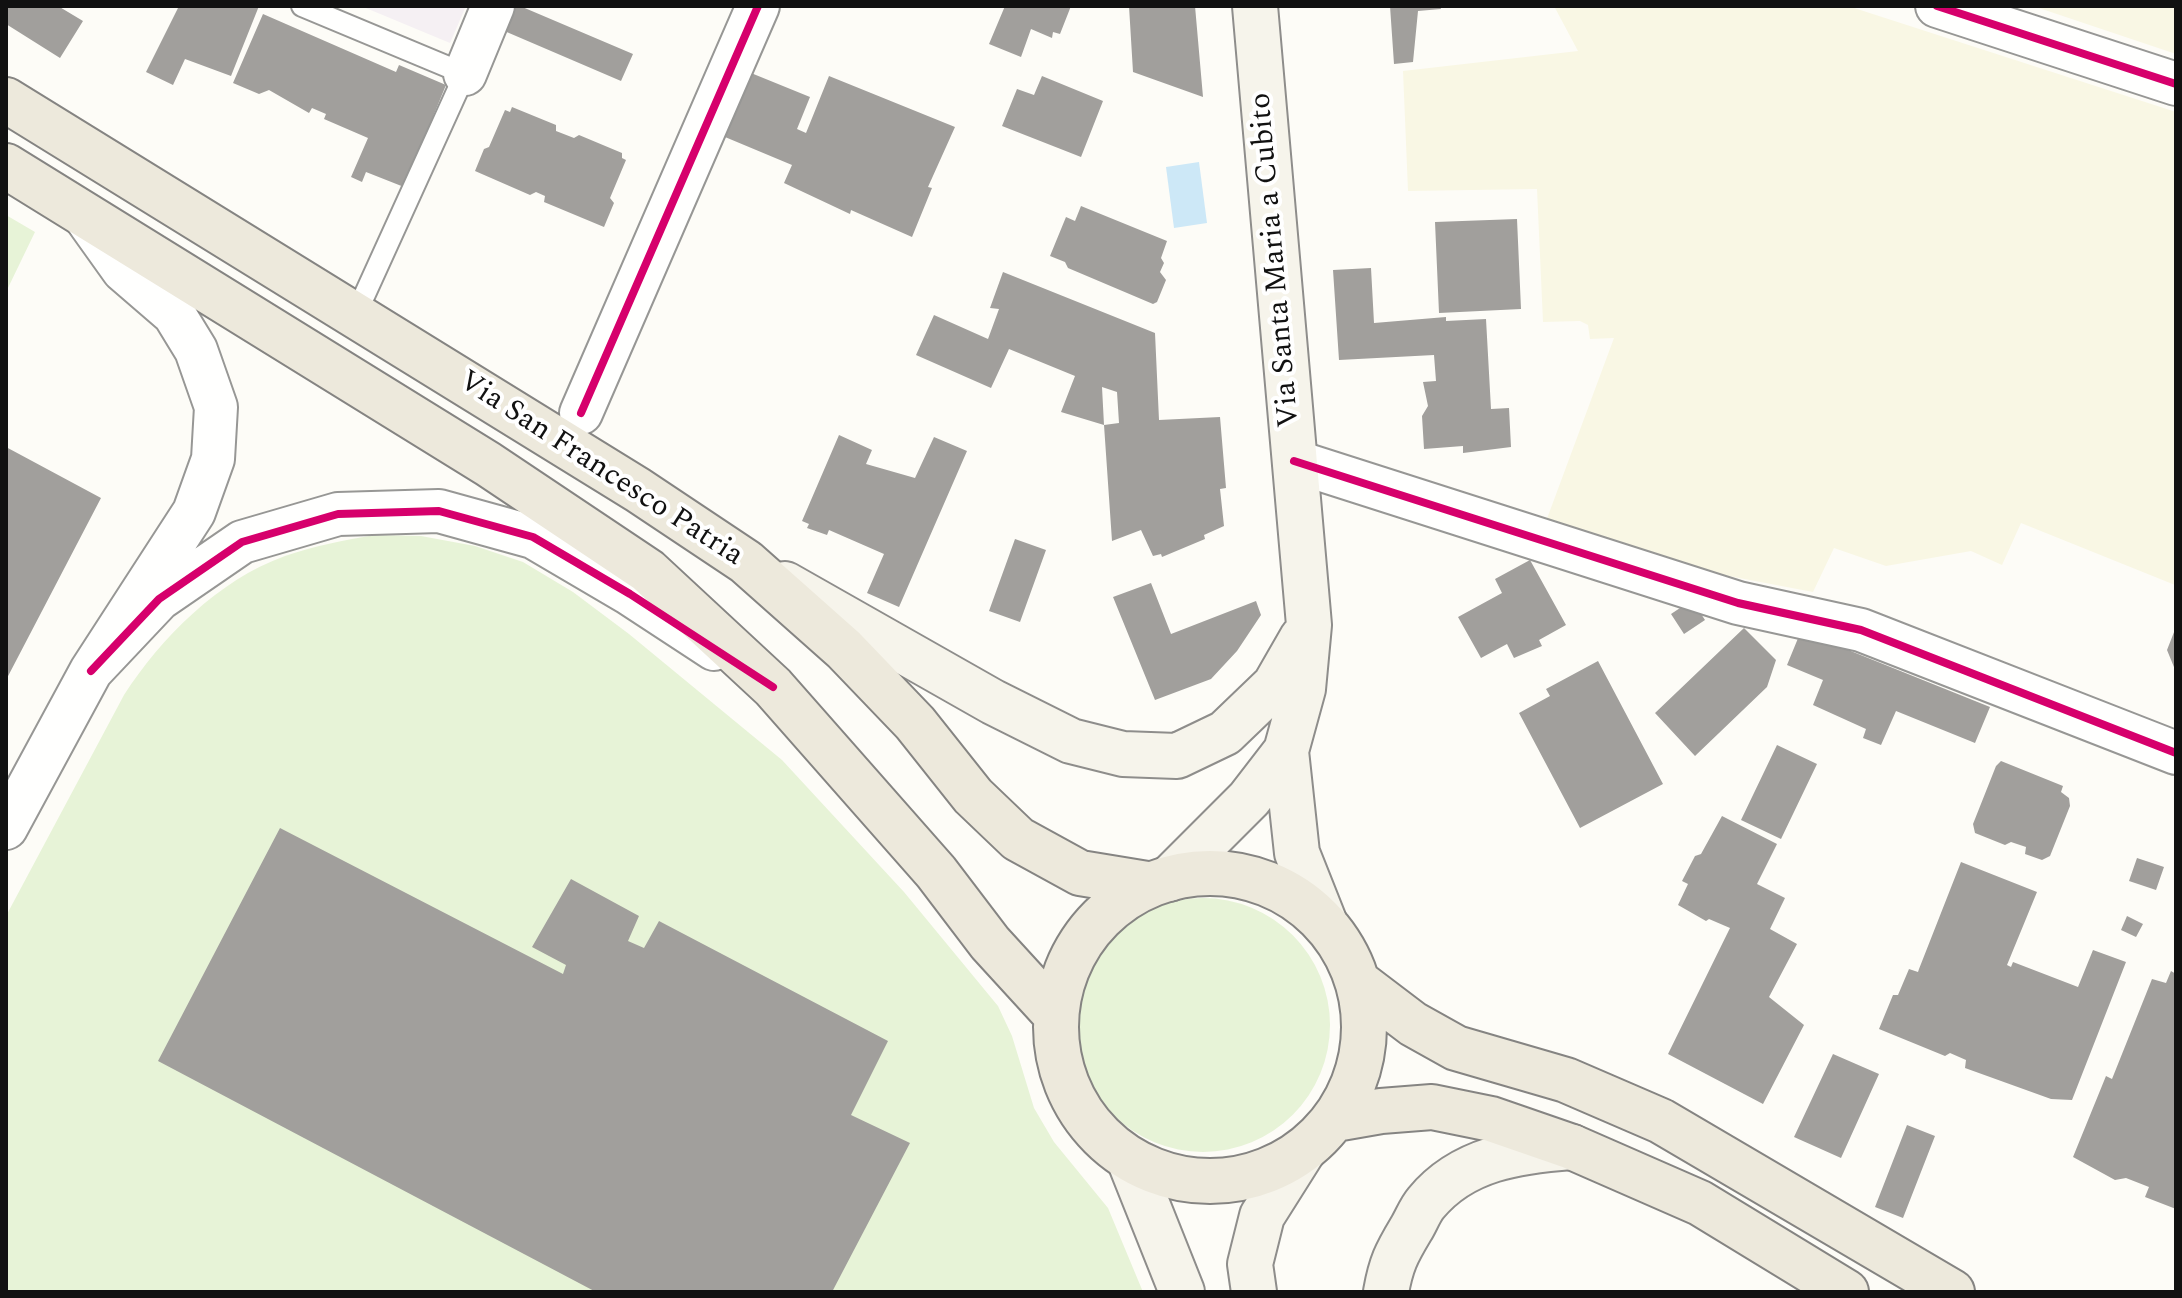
<!DOCTYPE html>
<html>
<head>
<meta charset="utf-8">
<style>
  body { margin:0 }
  #map { position:relative; width:2182px; height:1298px; overflow:hidden; background:#fdfcf7; font-family:Spectral,serif }
  canvas { display:block }
  .frame { position:absolute; inset:0; border:8px solid #111; pointer-events:none }
</style>
</head>
<body>
<div id="map">
<canvas width="2182" height="1298"></canvas>
<div class="frame"></div>
</div>
<script>
const ctx = document.querySelector('canvas').getContext('2d');
ctx.lineJoin = 'round';
function paint(path, color) { ctx.fillStyle = color; ctx.fill(path, 'evenodd'); }
function strokePath(path, color, width, dash) { ctx.strokeStyle = color; ctx.lineWidth = width; ctx.lineCap = dash ? 'butt' : 'round'; ctx.setLineDash(dash || []); ctx.stroke(path); }
function label(font, color, halo, rows, align = 'center') {
  ctx.font = font + ' Spectral,serif'; ctx.lineWidth = 8; ctx.setLineDash([]); ctx.textBaseline = 'middle'; ctx.strokeStyle = halo; ctx.fillStyle = color; for (const [text, x, y, turn = 0] of rows) {
    ctx.save(); ctx.translate(x, y); ctx.rotate((+turn || 0) * Math.PI / 180); ctx.textAlign = isNaN(turn) ? turn : align; if (halo) ctx.strokeText(text, 0, 0); ctx.fillText(text, 0, 0); ctx.restore();
  }
}
paint(new Path2D(`
  M361,6h105l-16,37z`), '#f5f0f3');
paint(new Path2D(`
  M1554,6h294l328,106 -1,473 -154,-62 -19,42 -31,-14 -85,15 -52,-18 -21,44 -137,-26 -131,-42 69,-186 -24,1 -2,-14 -8,-4 -37,1 -6,-133 -129,2 -5,-120 175,-20z
  M2033,6h143v48z`), '#f9f7e4');
paint(new Path2D(`
  M6,215l29,17 -29,60z
  M375,535l46,1 54,10 48,16 50,30 56,42 153,126 122,132 94,114 14,30 22,72 20,34 54,66 35,84h-1137v-376l118,-221c37,-57 94,-115 161,-139 29,-10 59,-16 90,-21z
  M1076 1025a127 127 0 1 1 254 0a127 127 0 1 1-254 0Z`), '#e7f3d7');
paint(new Path2D(`
  M1199,162l8,61 -33,5 -8,-61z`), '#cde8f7');
paint(new Path2D(`
  M6,6h52l25,15 -23,37 -54,-34z
  M179,6h80l-28,70 -46,-17 -12,26 -27,-13z
  M512,6h8l113,48 -12,27 -119,-51z
  M1005,6h66l-11,28 -7,-2 -1,6 -21,-9 -10,28 -32,-13z
  M1129,6h66l8,91 -70,-25z
  M1390,6h50l1,3 -23,2 -5,51 -19,2z
  M263,14l133,58 3,-7 47,20 -42,102 -38,-15 -4,10 -11,-5 17,-39 -44,-19 2,-5 -14,-6 -3,5 -40,-23 -10,4 -26,-11z
  M751,73l59,24 -13,32 9,4 23,-57 126,51 -27,60 4,1 -20,49 -61,-27 -1,4 -66,-31 8,-18 -67,-28z
  M1042,76l61,25 -22,56 -79,-31 15,-37 17,6z
  M512,107l44,18v6l18,7 5,-3 43,18v5l4,2 -16,38 4,5 -10,24 -60,-25 1,-6 -9,-4 -6,3 -55,-24 9,-22 5,-2 16,-37 5,2z
  M1081,206l86,35 -6,17 3,5 -4,9 6,8 -9,22 -4,2 -85,-36 -3,-6 -15,-6 16,-39 9,4z
  M1517,219l4,90 -82,4 -4,-91z
  M1371,268l3,55 72,-6v4l40,-2 5,90 18,-1 2,39 -48,6v-7l-39,3 -2,-33 6,-10 -5,-24 13,-1 -2,-26 -95,5 -6,-90z
  M1003,272l152,61 4,87 61,-3 6,71 -6,1 4,37 -20,9 1,4 -43,18 -1,-3 -8,2 -12,-26 -29,11 -8,-116 15,-2 -2,-31 -15,-5 2,38 -43,-13 14,-36 -66,-27 -18,39 -75,-33 18,-40 54,24 11,-30 -9,-1z
  M839,435l33,15 -6,14 49,14 19,-41 33,14 -68,156 -32,-14 17,-39 -55,-24 -2,5 -20,-7 2,-4 -7,-3z
  M6,447l95,51 -95,182z
  M1015,539l31,11 -26,72 -31,-11z
  M1530,560l36,65 -27,15 3,6 -28,12 -7,-14 -26,14 -23,-41 44,-24 -7,-14z
  M1151,583l20,51 85,-33 5,14 -24,36 -26,28 -56,21 -42,-103z
  M1692,600l13,20 -21,14 -13,-20z
  M2176,627v45l-9,-22z
  M1744,628l32,32 -9,27 -72,69 -40,-43z
  M1801,631l189,76 -15,36 -79,-32 -15,34 -18,-7 3,-9 -53,-24 10,-25 -36,-15z
  M1598,661l65,123 -83,44 -61,-115 31,-17 -4,-7z
  M1777,745l40,19 -36,75 -40,-19z
  M2001,761l62,25 -2,6 8,6 1,8 -20,50 -8,4 -17,-6 1,-7 -15,-5 -6,3 -30,-12 -2,-9 23,-58z
  M1722,816l55,28 -20,40 28,14 -15,31 27,15 -28,53 35,28 -41,79 -95,-50 62,-126 -21,-9 -3,2 -28,-16 10,-21 -6,-3 13,-25 6,-2z
  M280,828l283,146 3,-9 -34,-18 39,-68 68,37 -11,25 16,7 15,-27 229,120 -37,74 59,28 -78,149h-236l-438,-231z
  M2137,858l27,9 -8,23 -27,-9z
  M1961,862l76,30 -30,73 4,2 2,-5 65,25 15,-37 33,12 -54,138 -21,-1 -86,-31 1,-8 -16,-7 -5,3 -66,-27 14,-34h5l11,-26 9,3 1,-3z
  M2127,916l16,8 -7,13 -15,-7z
  M2171,971l5,3v235l-31,-12 4,-10 -23,-9 -11,2 -42,-23 33,-81 6,3 40,-100 14,4z
  M1833,1054l46,20 -38,84 -47,-21z
  M1907,1125l28,11 -32,82 -28,-11z`), '#a19f9c');
const service = new Path2D(`
  M302,6l163,68 -110,242`);
const minor = new Path2D(`
  M1937,6l239,78
  M465,74l28,-68
  M581,413l177,-407
  M1294,461l444,142 123,27 315,123
  M91,671l68,-72 83,-57 96,-28 101,-3 94,26 97,57 84,55
  M6,828l85,-157 103,-159 19,-53 3,-52 -20,-57 -22,-36 -51,-44 -40,-56`);
const secondary = new Path2D(`
  M785,584l208,118 78,39 52,13 54,2 48,-23 50,-48 27,-47
  M1286,751l11,102 27,68
  M1169,879l80,-80 37,-48 17,-62 6,-64 -54,-619
  M1129,1159l53,133
  M1254,1292l-4,-28 12,-48 41,-65
  M1386,1292c5,-28 10,-38 25,-63 5,-8 9,-19 15,-26 37,-45 93,-52 146,-56`);
const primary = new Path2D(`
  M6,100l632,390 108,72 98,87 71,74 58,73 45,43 62,34 67,11
  M6,166l482,298 160,107 125,116 163,185 54,71 65,71
  M1056 1027a154 154 0 1 1 308 0a154 154 0 1 1-308 0Z
  M1359,983l54,41 43,24 110,32 95,41 291,171
  M1335,1119l46,-8 51,-4 59,12 81,28 128,56 146,89`);
strokePath(service, '#979795', 24);
strokePath(minor, '#979795', 46);
strokePath(secondary, '#8e8d8b', 48);
strokePath(primary, '#858482', 48);
strokePath(service, '#fffffe', 20);
strokePath(minor, '#fffffe', 42);
strokePath(secondary, '#f6f4eb', 44);
strokePath(primary, '#ede9dc', 44);
strokePath(new Path2D(`
  M1937,6l239,78
  M581,413l177,-407
  M1294,461l444,142 123,27 315,123
  M91,671l68,-72 83,-57 96,-28 101,-3 94,26 97,57 143,93`), '#d6006c', 8);
label('30px', '#111', '#fff', [
  ["Via Santa Maria a Cubito",1277,260,-95],
  ["Via San Francesco Patria",600,470,33]
]);
</script>
</body>
</html>
